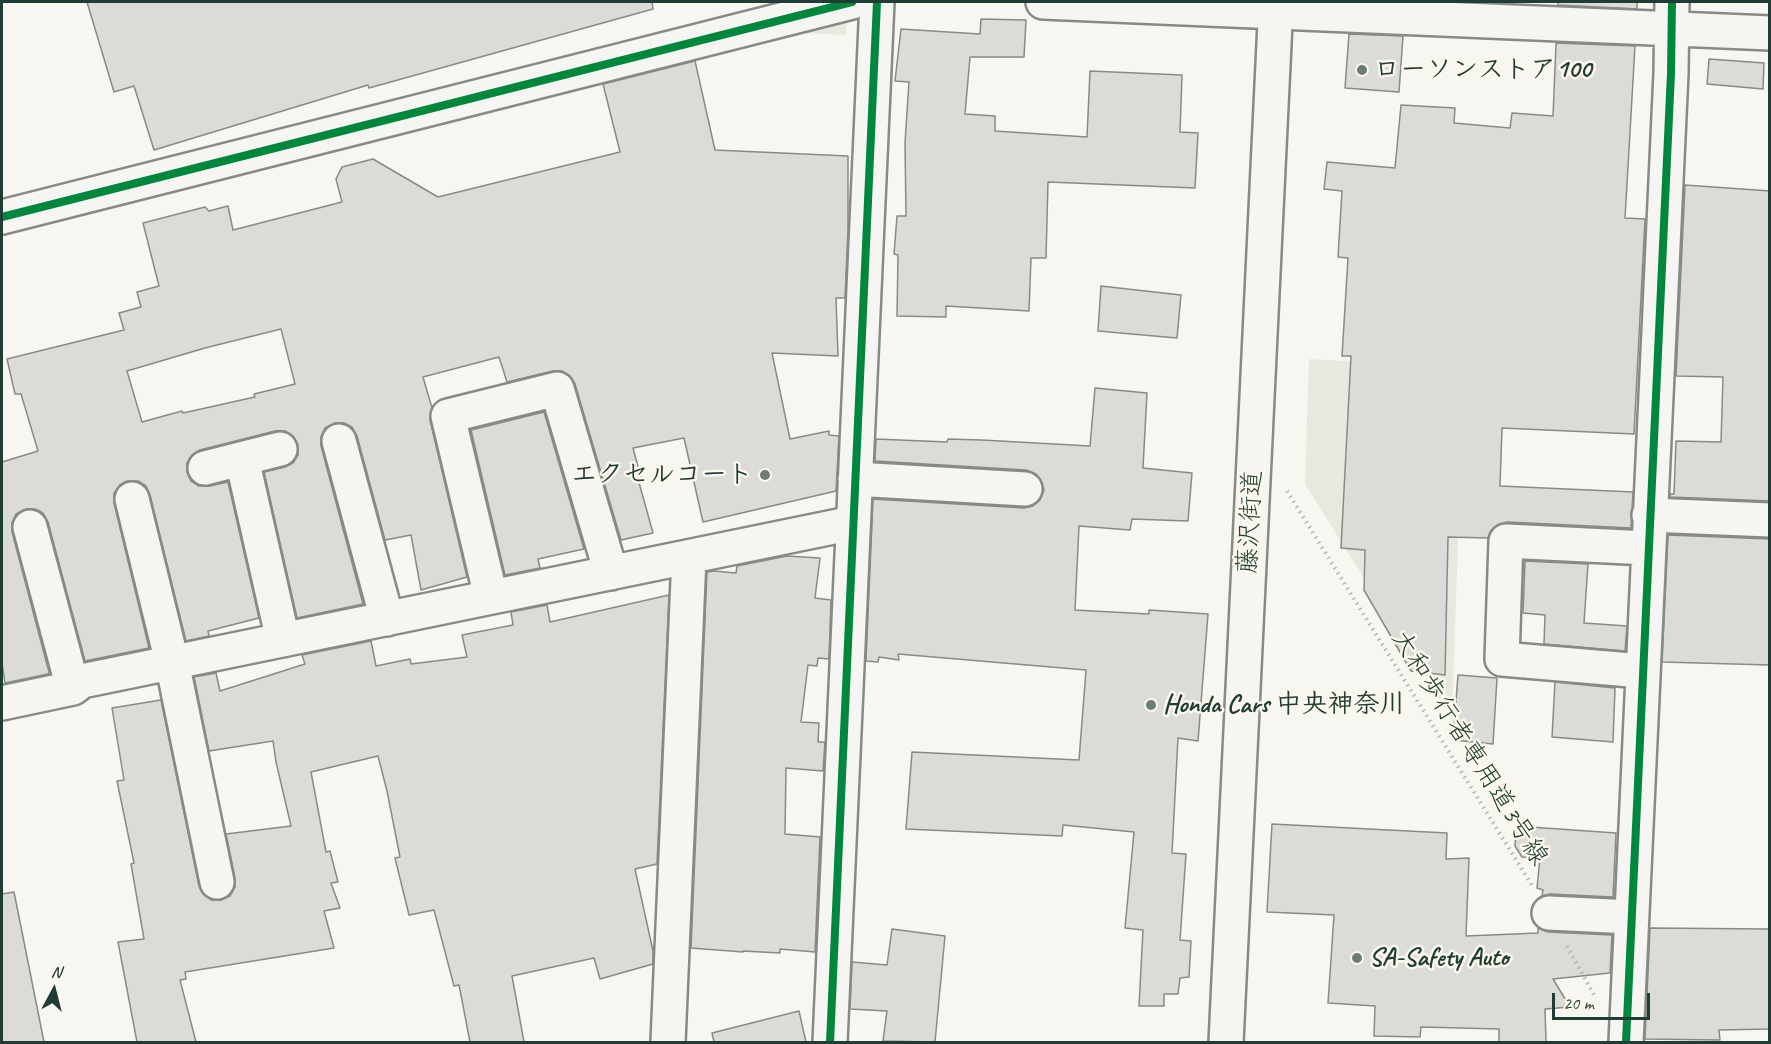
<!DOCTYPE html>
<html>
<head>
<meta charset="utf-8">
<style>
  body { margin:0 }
  #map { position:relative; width:1771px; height:1044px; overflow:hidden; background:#f8f6f0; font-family:Caveat,sans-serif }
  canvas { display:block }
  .frame { position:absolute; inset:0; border:3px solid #1f3d34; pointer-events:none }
  .north { position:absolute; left:24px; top:960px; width:60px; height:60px; -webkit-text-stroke:4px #fbf7ec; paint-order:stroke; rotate:7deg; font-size:16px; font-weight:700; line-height:24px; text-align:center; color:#1f3d34 }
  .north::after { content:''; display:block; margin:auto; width:21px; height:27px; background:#1f3d34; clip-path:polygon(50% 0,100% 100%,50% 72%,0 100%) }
  .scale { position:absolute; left:1552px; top:993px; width:98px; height:27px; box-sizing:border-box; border:3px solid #1f3d34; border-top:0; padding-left:8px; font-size:18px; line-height:21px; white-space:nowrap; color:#1f3d34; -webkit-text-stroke:4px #fbf7ec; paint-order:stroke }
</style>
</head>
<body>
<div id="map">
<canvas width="1771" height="1044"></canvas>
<div class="frame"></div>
<div class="north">N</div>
<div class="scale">20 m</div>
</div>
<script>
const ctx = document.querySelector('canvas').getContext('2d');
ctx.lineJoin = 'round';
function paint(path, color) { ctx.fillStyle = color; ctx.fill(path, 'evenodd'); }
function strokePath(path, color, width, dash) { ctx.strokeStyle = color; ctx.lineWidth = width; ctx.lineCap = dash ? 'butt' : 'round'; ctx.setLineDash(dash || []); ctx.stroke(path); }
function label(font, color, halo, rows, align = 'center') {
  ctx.font = font + ' Caveat,"Klee One",sans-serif'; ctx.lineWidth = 5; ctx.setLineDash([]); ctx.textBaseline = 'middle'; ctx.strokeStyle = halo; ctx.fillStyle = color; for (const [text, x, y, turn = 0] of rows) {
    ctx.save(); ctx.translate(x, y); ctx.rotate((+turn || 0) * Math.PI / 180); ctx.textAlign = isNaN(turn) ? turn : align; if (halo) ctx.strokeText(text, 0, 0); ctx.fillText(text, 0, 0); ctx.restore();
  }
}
paint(new Path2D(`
  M847,16l-1,19 -65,-3z
  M1309,359l155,9 -12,351 -147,-235z`), '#e8e8df');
const building = new Path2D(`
  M87,2h565l1,7 -284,79 -1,-3 -214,65 -20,-64 -20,6z
  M1558,2h79v7l-79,-4z
  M981,19l45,1 -2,37h-54l-5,57 30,2v15l92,6 3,-66 92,4 -2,57 18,1 -3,55 -147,-6 -2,76h-15l-2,53 -83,-5v11l-49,-1 1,-61 -4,-1 3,-38h9l-1,-73 4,-61 -14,-1 6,-52 79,5z
  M1349,34l54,2 -4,56 -54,-4z
  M1556,43l79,3 -10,172 20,1 -11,215 -132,-6 -2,58 133,6 -2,36 -124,-6 -10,3 -6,6 -3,7 -40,-1 -3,138 -34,-4 -47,-81 1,-40 -24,-2 10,-192h-9l6,-98 -10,-1 4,-66 -18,-2 3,-27 68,6 6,-63 54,3 -1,15 56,5 2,-15 41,3z
  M1709,59l55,4 -1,26 -56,-5z
  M695,61l20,89 133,6v73l-3,69h-9l2,58 -66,-3 18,86 39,-8v4l10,1 -3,55 -133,31 -19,-84 -51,10 8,30 -3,1 15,54 -32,7 -46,-156 -5,-8 -8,-5h-9l-46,11 -8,-25 -76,20 9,31 -2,12 37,157 -46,13 -10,-55 -26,5 -28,-104 -5,-9 -8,-4h-9l-10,5 -4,9v9l42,158 -66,14 -33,-146 21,-5 8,-4 5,-8v-10l-5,-9 -8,-5h-10l-75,19 -8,5 -5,8v9l4,9 8,5h11l18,-4 31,136 -51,13 1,5 -23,5 -36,-146 -4,-9 -8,-5h-11l-7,4 -6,8v10l35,145 -64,13 -37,-139 -5,-9 -8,-4h-9l-10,5 -4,9v9l37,140 -1,2 -43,9 -3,-20v-201l36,-11 -17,-57h-6l-8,-35 117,-29 -5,-17 22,-6 -4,-15 22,-6 -16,-63 62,-16 4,4 19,-5 5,24 109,-28 -6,-23 6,-12 31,-8 65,38 182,-45 -17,-68zM281,329l14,55 -41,10 1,3 -72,16 -1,-2 -40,11 -15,-51 78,-23z
  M1685,185l85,6v310l-100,-4v-3h4l2,-53 45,1 2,-65 -47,-1z
  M1101,286l80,9 -4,43 -79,-7z
  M1095,388l52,5 -4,75 49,5 -4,48 -56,-2 -2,11 -51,-4 -4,84 74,4v-4l59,4 -10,127 -20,-3 -6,115 14,1 -6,86 11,1 -2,36 -9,1 -2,16h-14v12h-25l4,-76 -18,-2 9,-96 -71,-7 -1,11 -156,-7 6,-77 167,8 7,-90 -188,-16 1,6 -20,-3 -1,5 -12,-1 7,-162 151,9 9,-2 7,-6 4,-10 -3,-10 -5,-6 -10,-4 -151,-9 1,-22 71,3 1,-3 34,1 108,6z
  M544,412l40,137 -46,10 2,9 -35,7 -34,-145z
  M1668,535l102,4v126l-108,-3z
  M787,556l33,2 -5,40 16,2 -2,59 -11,-1 -1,8 -9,-1 -7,57 18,1 -1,19h7l-2,29 -37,-3 -1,66 35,3 -5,115 -35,-3v4l-37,-2v1l-52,-4 16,-376 7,-1 22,2 1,-7z
  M1525,561l63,3 -4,59 43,3 -2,25 -81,-7 1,-29 -22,-2z
  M669,595l-12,269 -22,5 18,82v13l-53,15 -6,-21 -82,18 12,66h-54l-11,-57 -5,1 -20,-76 -25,5 -14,-57 5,-1 -13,-66 -9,-35 -67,16 15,80 4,-1 8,31 -7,1 9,25 -16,3 10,37 -149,24 1,7 -6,1 16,62h-59l-19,-100 26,-3 -13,-75 3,-1 -17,-82 7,-1 -12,-72 49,-8 38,186 4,8 8,6h10l9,-4 5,-9v-9l-9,-44 65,-8 -15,-64 -3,-21 -64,10 -15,-74 22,-4 4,18 85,-27 -3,-9 69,-14 5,25 34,-7 1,5 56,-7 -5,-22 51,-10 -2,-13 36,-7 3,17z
  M1458,675l39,3 -4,66 -40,-4z
  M1555,682l60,6 -2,54 -61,-5z
  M1272,824l175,9 -1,26 23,-1 -3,78 72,-3v-5l10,4 64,3 -2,38 -57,6 17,28 -25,2 1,33h-47v-13l-78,-2 -1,10 -46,-1 1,-30 -47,-3 6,-88 -67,-3z
  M1516,826l100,7 -3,64 -63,-3 -8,2 1,-6 -6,-2 3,-30 -18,-1 -7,-11z
  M14,892l30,150h-42v-148z
  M1650,928l120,1v100l-51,1 1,10 -75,-1z
  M892,929l53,7 -10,106 -52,-1 4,-30 -37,-2 2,-47 35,3z
  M799,1011l7,31h-92l-2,-9z`);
paint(building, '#dbdbd7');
strokePath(building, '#868b86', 1.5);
const minor = new Path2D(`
  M1043,2l727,31
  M2,217l850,-215
  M339,441l48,178
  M242,459l41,181
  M205,468l75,-19
  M855,479l170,10
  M132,499l40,163 45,220
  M1649,515l121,5
  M30,527l43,161
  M491,597l-43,-181 109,-27 54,184
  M1642,671l-140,-12 4,-118 141,7
  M2,703l71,-15 9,-7 771,-158
  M1549,913l82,4
  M668,1042l21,-485
  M830,1042l47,-1040
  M1626,1042l45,-969 1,-71`);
const highway = new Path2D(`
  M1226,1042l50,-1040`);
strokePath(minor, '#868b86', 38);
strokePath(highway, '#868b86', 38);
strokePath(new Path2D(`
  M1287,491l246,396
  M1567,946l28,51`), '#b2b5b1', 4, [1.5, 4.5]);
strokePath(minor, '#f6f5f1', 33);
strokePath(highway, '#f6f5f1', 33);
strokePath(new Path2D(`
  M2,217l850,-215
  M830,1042l47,-1040
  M1626,1042l45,-969 1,-71`), '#00873e', 8);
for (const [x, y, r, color] of [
  [1362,70,6,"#6b7e76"],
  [765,475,6,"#6b7e76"],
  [1151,705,6,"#6b7e76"],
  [1357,958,6,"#6b7e76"]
]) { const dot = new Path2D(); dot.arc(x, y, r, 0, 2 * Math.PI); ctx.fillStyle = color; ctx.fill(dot); strokePath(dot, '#fbf7ec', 2); }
label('bold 26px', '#1f3d34', '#fbf7ec', [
  ["ローソンストア100",1374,70],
  ["エクセルコート",753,475,"right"],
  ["Honda Cars 中央神奈川",1163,705],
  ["SA-Safety Auto",1369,958]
], 'left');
label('26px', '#1f3d34', '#fbf7ec', [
  ["藤沢街道",1251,522,-87],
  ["大和歩行者専用道3号線",1469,748,58]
]);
</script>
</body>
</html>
